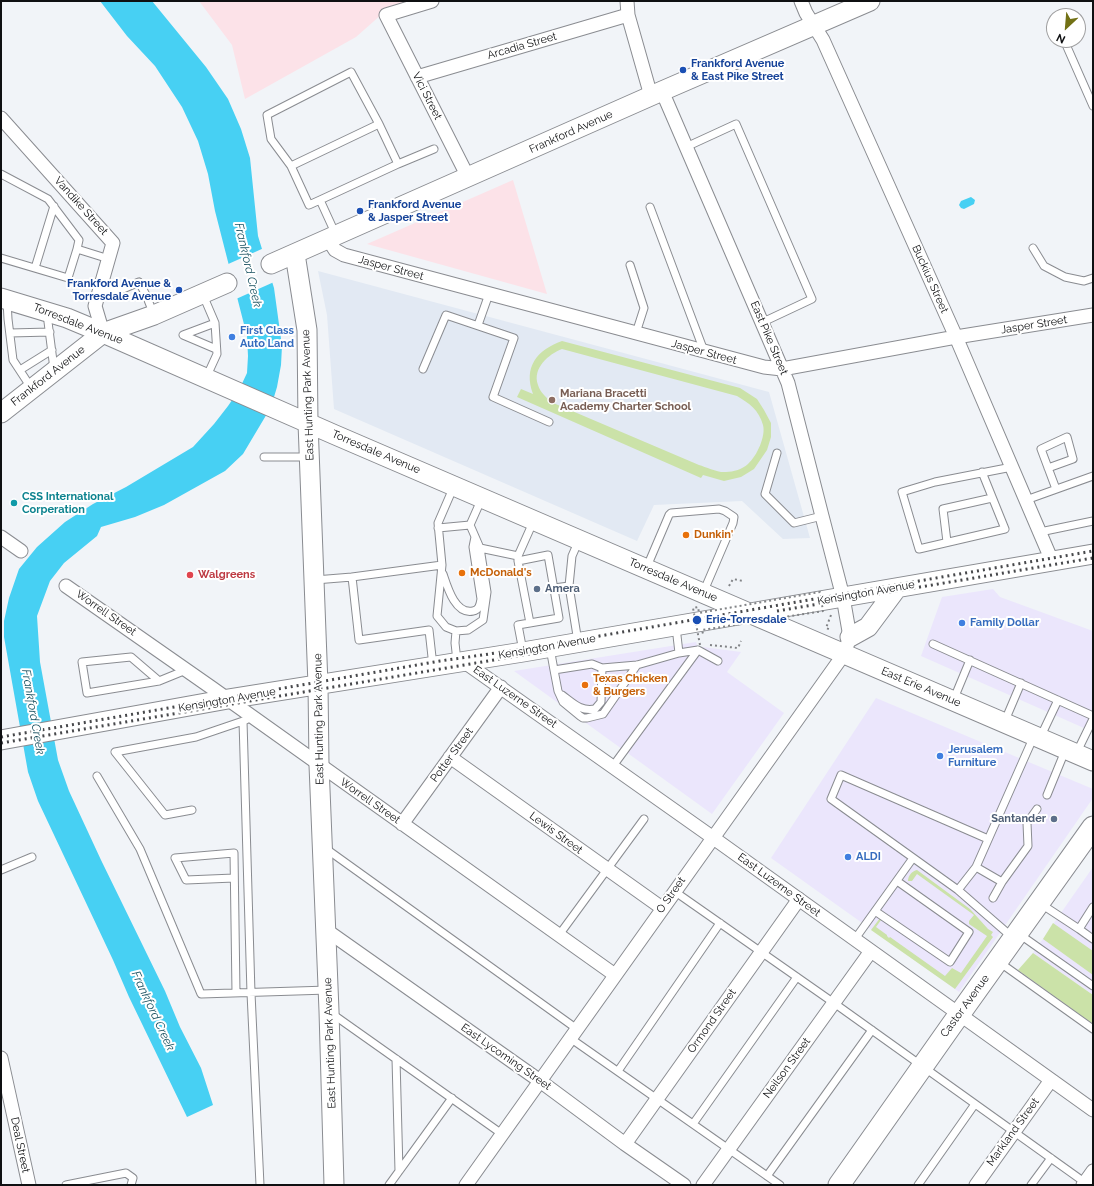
<!DOCTYPE html>
<html>
<head>
<meta charset="utf-8">
<style>
  body { margin:0 }
  #map { position:relative; width:1094px; height:1186px; overflow:hidden; background:#f1f4f8; font-family:Raleway,sans-serif }
  canvas { display:block }
  .frame { position:absolute; inset:0; border:2px solid #0f1012; pointer-events:none }
  .north { position:absolute; left:1046px; top:8px; width:40px; height:40px; box-sizing:border-box; background:#fff; border:1px solid #9f9fa0; border-radius:50%; rotate:206deg; font-size:11px; font-weight:700; line-height:16px; text-align:center; color:#0f1012 }
  .north::after { content:''; display:block; margin:auto; width:14px; height:18px; background:#727115; clip-path:polygon(50% 0,100% 100%,50% 72%,0 100%) }
</style>
</head>
<body>
<div id="map">
<canvas width="1094" height="1186"></canvas>
<div class="frame"></div>
<div class="north">N</div>
</div>
<script>
const ctx = document.querySelector('canvas').getContext('2d');
ctx.lineJoin = 'round';
function paint(path, color) { ctx.fillStyle = color; ctx.fill(path, 'evenodd'); }
function strokePath(path, color, width, dash) { ctx.strokeStyle = color; ctx.lineWidth = width; ctx.lineCap = dash ? 'butt' : 'round'; ctx.setLineDash(dash || []); ctx.stroke(path); }
function label(font, color, halo, rows, align = 'center') {
  ctx.font = font + ' Raleway,sans-serif'; ctx.lineWidth = 4; ctx.setLineDash([]); ctx.textBaseline = 'middle'; ctx.strokeStyle = halo; ctx.fillStyle = color; for (const [text, x, y, turn = 0] of rows) {
    ctx.save(); ctx.translate(x, y); ctx.rotate((+turn || 0) * Math.PI / 180); ctx.textAlign = isNaN(turn) ? turn : align; if (halo) ctx.strokeText(text, 0, 0); ctx.fillText(text, 0, 0); ctx.restore();
  }
}
paint(new Path2D(`
  M993,589l7,8 93,34v101l-172,-76 21,-59z
  M696,642l2,6 5,-1 38,5 -14,20 57,41 -72,101 -198,-143z
  M876,698l217,91v9l-134,194 -188,-134z
  M1093,867v128l-60,-42z`), '#ebe6fc');
paint(new Path2D(`
  M199,1h224l-41,13 -26,23 -111,62 -13,-54z
  M513,180l34,114 -180,-50z`), '#fce2e8');
paint(new Path2D(`
  M318,271l451,121 41,146 -27,1 -41,-38 -88,4 -17,36 -303,-132 -7,-94z`), '#e2e9f3');
paint(new Path2D(`
  M562,341l178,47 17,11 7,11 7,13v14l-4,13 -13,19 -13,8 -17,4 -21,-6 -2,3 -184,-81 4,-8 12,5c-10,-27 4,-44 29,-53zM562,349l175,47c12,7 22,14 26,29 3,11 -6,31 -15,39 -5,5 -15,8 -22,8 -8,1 -20,-5 -27,-7l-148,-63c-5,-5 -11,-10 -13,-17 -6,-17 11,-31 24,-36z
  M917,870l53,39 18,20 5,3 -2,3 2,2 -38,52 -84,-59 9,-12 1,2 -5,7 11,8v1l2,2 1,-1 55,39 7,-8 9,5 26,-37 -18,-12v-3l5,-6 -57,-41 -5,7h-4c0,-5 4,-10 9,-11z
  M1053,923l40,28v24l-50,-36z
  M1033,953l60,42v29l-75,-54z`), '#cbe2a8');
paint(new Path2D(`
  M100,1h52l54,66 22,32 13,30 9,29 8,78 16,52 8,58 -1,19 -4,22 -6,20 -28,47 -18,17 -61,34 -29,12 -34,10 -4,9 -33,27 -14,18 -13,35 3,46 18,98 11,31 32,69 64,131 15,36 21,41 12,37 -26,12 -58,-120 -16,-37 -75,-159 -10,-29 -24,-135v-16l5,-23 10,-29 18,-22 28,-25 28,-18 33,-17 67,-40 21,-23 14,-18 11,-16 8,-17 1,-17 -1,-20 -32,-125 -7,-37 -10,-33 -16,-34 -27,-41 -28,-30z
  M971,197l4,3 -1,4 -10,5 -3,-1 -2,-3 2,-4z`), '#47d0f3');
paint(new Path2D(`
  M264,248l10,34 -38,17 -10,-34z`), '#f1f4f8');
const lane = new Path2D(`
  M1064,40l29,66
  M686,147l50,-23 76,175 -49,23
  M291,166l-20,-27 -4,-24 84,-43 28,52
  M1,174l47,25 31,41 -2,9 32,10
  M320,200l-11,5 -18,-39 88,-42 19,40
  M650,207l54,144
  M336,235l-16,-35 78,-36 36,-15
  M1033,248l11,18 21,11 19,4 9,-3
  M1,258l67,20 9,-29
  M630,265l14,43 -8,25
  M35,268l19,-62
  M100,288l16,4 23,-10 7,13 8,20
  M203,295l12,28
  M7,301l1,18 5,41 19,29
  M47,314l7,55
  M478,325l11,-31
  M10,333l40,-1
  M423,369l23,-54 68,23 -21,59 56,25
  M20,370l32,-20
  M206,378l11,-24 -2,-31 -32,12 33,14
  M777,453l-12,41 29,29 28,-7
  M264,457h46
  M1048,468l25,-9 -6,-22 -26,12 15,40
  M982,472l23,57 -86,20 -17,-57 33,-10 77,-15
  M1026,500l67,-24
  M438,528l32,-3
  M1040,532l53,-11
  M947,542l-4,-33 49,-11
  M480,548l38,8
  M518,561v-5l16,-36
  M442,565l-5,51 9,11 10,4 12,-1 15,-10 4,-28 -7,-44 -10,-23 12,-27
  M646,569l23,-54 2,-2 48,-4 6,2 9,6 -1,6 -30,70
  M443,574c4,12 12,41 30,37 6,-1 7,-6 8,-12l-8,-52 2,-10
  M352,577l90,-12 -4,-42 16,-37
  M315,580l37,-3 7,63 70,-10 4,36
  M569,586l9,56
  M554,588l15,-2 3,-30 7,-16
  M676,627l3,26
  M456,631l-1,12 2,18
  M933,644l160,72
  M550,648l4,22
  M698,650l20,11
  M523,651l-5,-26 41,-7 -11,-63 -30,6 12,62
  M159,681l-28,-24 -49,5 5,31 72,-12 27,-11
  M562,695c11,8 19,17 33,14l6,-7 1,-34
  M953,701l17,-41
  M243,721l8,272 9,192
  M1004,723l17,-40
  M1040,738l18,-38
  M1076,754l17,-35
  M613,766l85,-116 -19,3 -42,12 -35,3 -10,-4 -38,6 4,21 5,11 17,14 3,2h4l16,-4 34,-49
  M97,776l43,73 61,145 127,-4
  M1047,795l18,-44
  M192,810l-27,5 -50,-63 81,-15 50,-17
  M325,848l252,181
  M976,867l26,15 26,-36 -1,-23 10,-14
  M1,870l31,-13
  M234,878l-48,2 -11,-22 59,-5 2,140
  M958,890l-127,-91 10,-24 147,64
  M674,891l160,112 253,181
  M993,898l9,-16
  M1041,904l38,25 14,-22
  M875,911l75,51 19,-30 -72,-51
  M1079,929l14,10
  M1019,934l74,52
  M559,935l85,-116
  M1012,937l-54,-47 18,-23 58,-131
  M855,939l58,-81
  M999,962l94,67
  M331,1013l171,121
  M570,1038l210,147
  M396,1059l3,112
  M618,1071l102,-148
  M693,1124l104,-147
  M767,1176l105,-146
  M66,1185l60,-12 7,5 -2,7
  M389,1185l63,-87
  M918,1185l57,-81
  M1031,1185l20,-27`);
const street = new Path2D(`
  M432,1l-46,14 82,162
  M627,1l1,14 23,81
  M801,1l5,12 17,27 133,297 96,224
  M417,77l211,-62
  M1,118l112,125 -18,63 8,27
  M328,239l7,11 9,5 420,112 18,2 174,-32 137,-22
  M1,537l20,14
  M66,586l146,102 403,287
  M463,661l249,176 381,273
  M450,757l212,151
  M402,824l99,-137
  M326,930l214,151 85,63 59,41
  M1,1058l28,127
  M625,1144l174,-245
  M466,1185l378,-531 6,-17 -7,-40 -21,-81 -34,-133 -126,-292
  M703,1185l168,-234
  M976,1185l75,-105
  M1083,1185l10,-14`);
const secondary = new Path2D(`
  M295,254l12,76 1,93 10,262 1,80 10,246 5,174
  M271,264l391,-173 208,-90
  M1,298l66,20 36,15 230,101 760,327
  M1,413l102,-80 51,-18 73,-32
  M850,637l18,-10 29,-39
  M1,740l227,-41 295,-47 570,-98`);
const primary = new Path2D(`
  M839,1185l112,-159 142,-199`);
strokePath(lane, '#8a8c91', 9);
strokePath(street, '#8a8c91', 15);
strokePath(secondary, '#8a8c91', 21);
strokePath(primary, '#8a8c91', 23);
strokePath(new Path2D(`
  M729,586l4,-7 10,2
  M831,615l-5,13 5,2
  M710,645l28,3 3,-7`), '#828487', 2, [2, 3]);
strokePath(lane, '#fff', 7);
strokePath(street, '#fff', 13);
strokePath(secondary, '#fff', 19);
strokePath(primary, '#fff', 21);
strokePath(new Path2D(`
  M777,611l316,-53
  M1,737l439,-76 84,-12 569,-98
  M1,743l546,-92`), '#47484b', 3, [2, 4]);
strokePath(new Path2D(`
  M700,645l-7,-37 5,-1 1,6 121,-21 3,19 -121,19 1,4`), '#828487', 2, [2, 3]);
for (const [x, y, r, color] of [
  [683,70,4,"#1a4fb4"],
  [360,211,4,"#1a4fb4"],
  [179,290,4,"#1a4fb4"],
  [232,337,4,"#3f7fe0"],
  [552,400,4,"#8d6e63"],
  [14,503,4,"#0f9aa8"],
  [686,535,4,"#e8710a"],
  [462,573,4,"#e8710a"],
  [190,575,4,"#e0444e"],
  [537,589,4,"#5c6f8a"],
  [697,620,5,"#1a4fb4"],
  [962,623,4,"#3f7fe0"],
  [585,685,4,"#e8710a"],
  [940,756,4,"#3f7fe0"],
  [1054,819,4,"#5c6f8a"],
  [848,857,4,"#3f7fe0"]
]) { const dot = new Path2D(); dot.arc(x, y, r, 0, 2 * Math.PI); ctx.fillStyle = color; ctx.fill(dot); strokePath(dot, '#fff', 1.5); }
label('11px', '#0f1012', '#fff', [
  ["Arcadia Street",522,46,-16],
  ["Vici Street",427,96,63],
  ["Frankford Avenue",571,132,-24],
  ["Vandike Street",81,206,48],
  ["Jasper Street",391,268,15],
  ["Buckius Street",930,279,66],
  ["Torresdale Avenue",78,324,21],
  ["Jasper Street",1034,325,-9],
  ["East Pike Street",769,338,67],
  ["Jasper Street",704,352,15],
  ["Frankford Avenue",48,376,-38],
  ["East Hunting Park Avenue",308,395,-92],
  ["Torresdale Avenue",376,452,23],
  ["Torresdale Avenue",673,580,23],
  ["Kensington Avenue",866,593,-10],
  ["Worrell Street",106,613,35],
  ["Kensington Avenue",547,647,-10],
  ["East Erie Avenue",921,687,23],
  ["East Luzerne Street",515,697,35],
  ["Kensington Avenue",227,700,-10],
  ["East Hunting Park Avenue",319,719,-91],
  ["Potter Street",452,755,-54],
  ["Worrell Street",370,801,35],
  ["Lewis Street",556,833,36],
  ["East Luzerne Street",779,885,36],
  ["O Street",671,895,-55],
  ["Castor Avenue",965,1006,-54],
  ["Ormond Street",712,1021,-55],
  ["East Hunting Park Avenue",330,1043,-92],
  ["East Lycoming Street",506,1057,35],
  ["Neilson Street",787,1068,-54],
  ["Markland Street",1013,1132,-54],
  ["Deal Street",20,1145,78]
]);
label('bold 11px', '#164399', '#fff', [
  ["Frankford Avenue",691,64],
  ["& East Pike Street",691,77],
  ["Frankford Avenue",368,205],
  ["& Jasper Street",368,218],
  ["Frankford Avenue &",171,284,"right"],
  ["Torresdale Avenue",171,297,"right"],
  ["Erie-Torresdale",706,620]
], 'left');
label('bold 11px', '#366cbe', '#fff', [
  ["First Class",240,331],
  ["Auto Land",240,344],
  ["Family Dollar",970,623],
  ["Jerusalem",948,750],
  ["Furniture",948,763],
  ["ALDI",856,857]
], 'left');
label('bold 11px', '#785e54', '#fff', [
  ["Mariana Bracetti",560,394],
  ["Academy Charter School",560,407]
], 'left');
label('bold 11px', '#0d838f', '#fff', [
  ["CSS International",22,497],
  ["Corperation",22,510]
], 'left');
label('bold 11px', '#c56008', '#fff', [
  ["Dunkin'",694,535],
  ["McDonald's",470,573],
  ["Texas Chicken",593,679],
  ["& Burgers",593,692]
], 'left');
label('bold 11px', '#be3a42', '#fff', [
  ["Walgreens",198,575]
], 'left');
label('bold 11px', '#4e5e75', '#fff', [
  ["Amera",545,589],
  ["Santander",1046,819,"right"]
], 'left');
label('italic 12px', '#195160', '#fff', [
  ["Frankford Creek",248,265,77],
  ["Frankford Creek",33,712,80],
  ["Frankford Creek",153,1011,65]
]);
</script>
</body>
</html>
